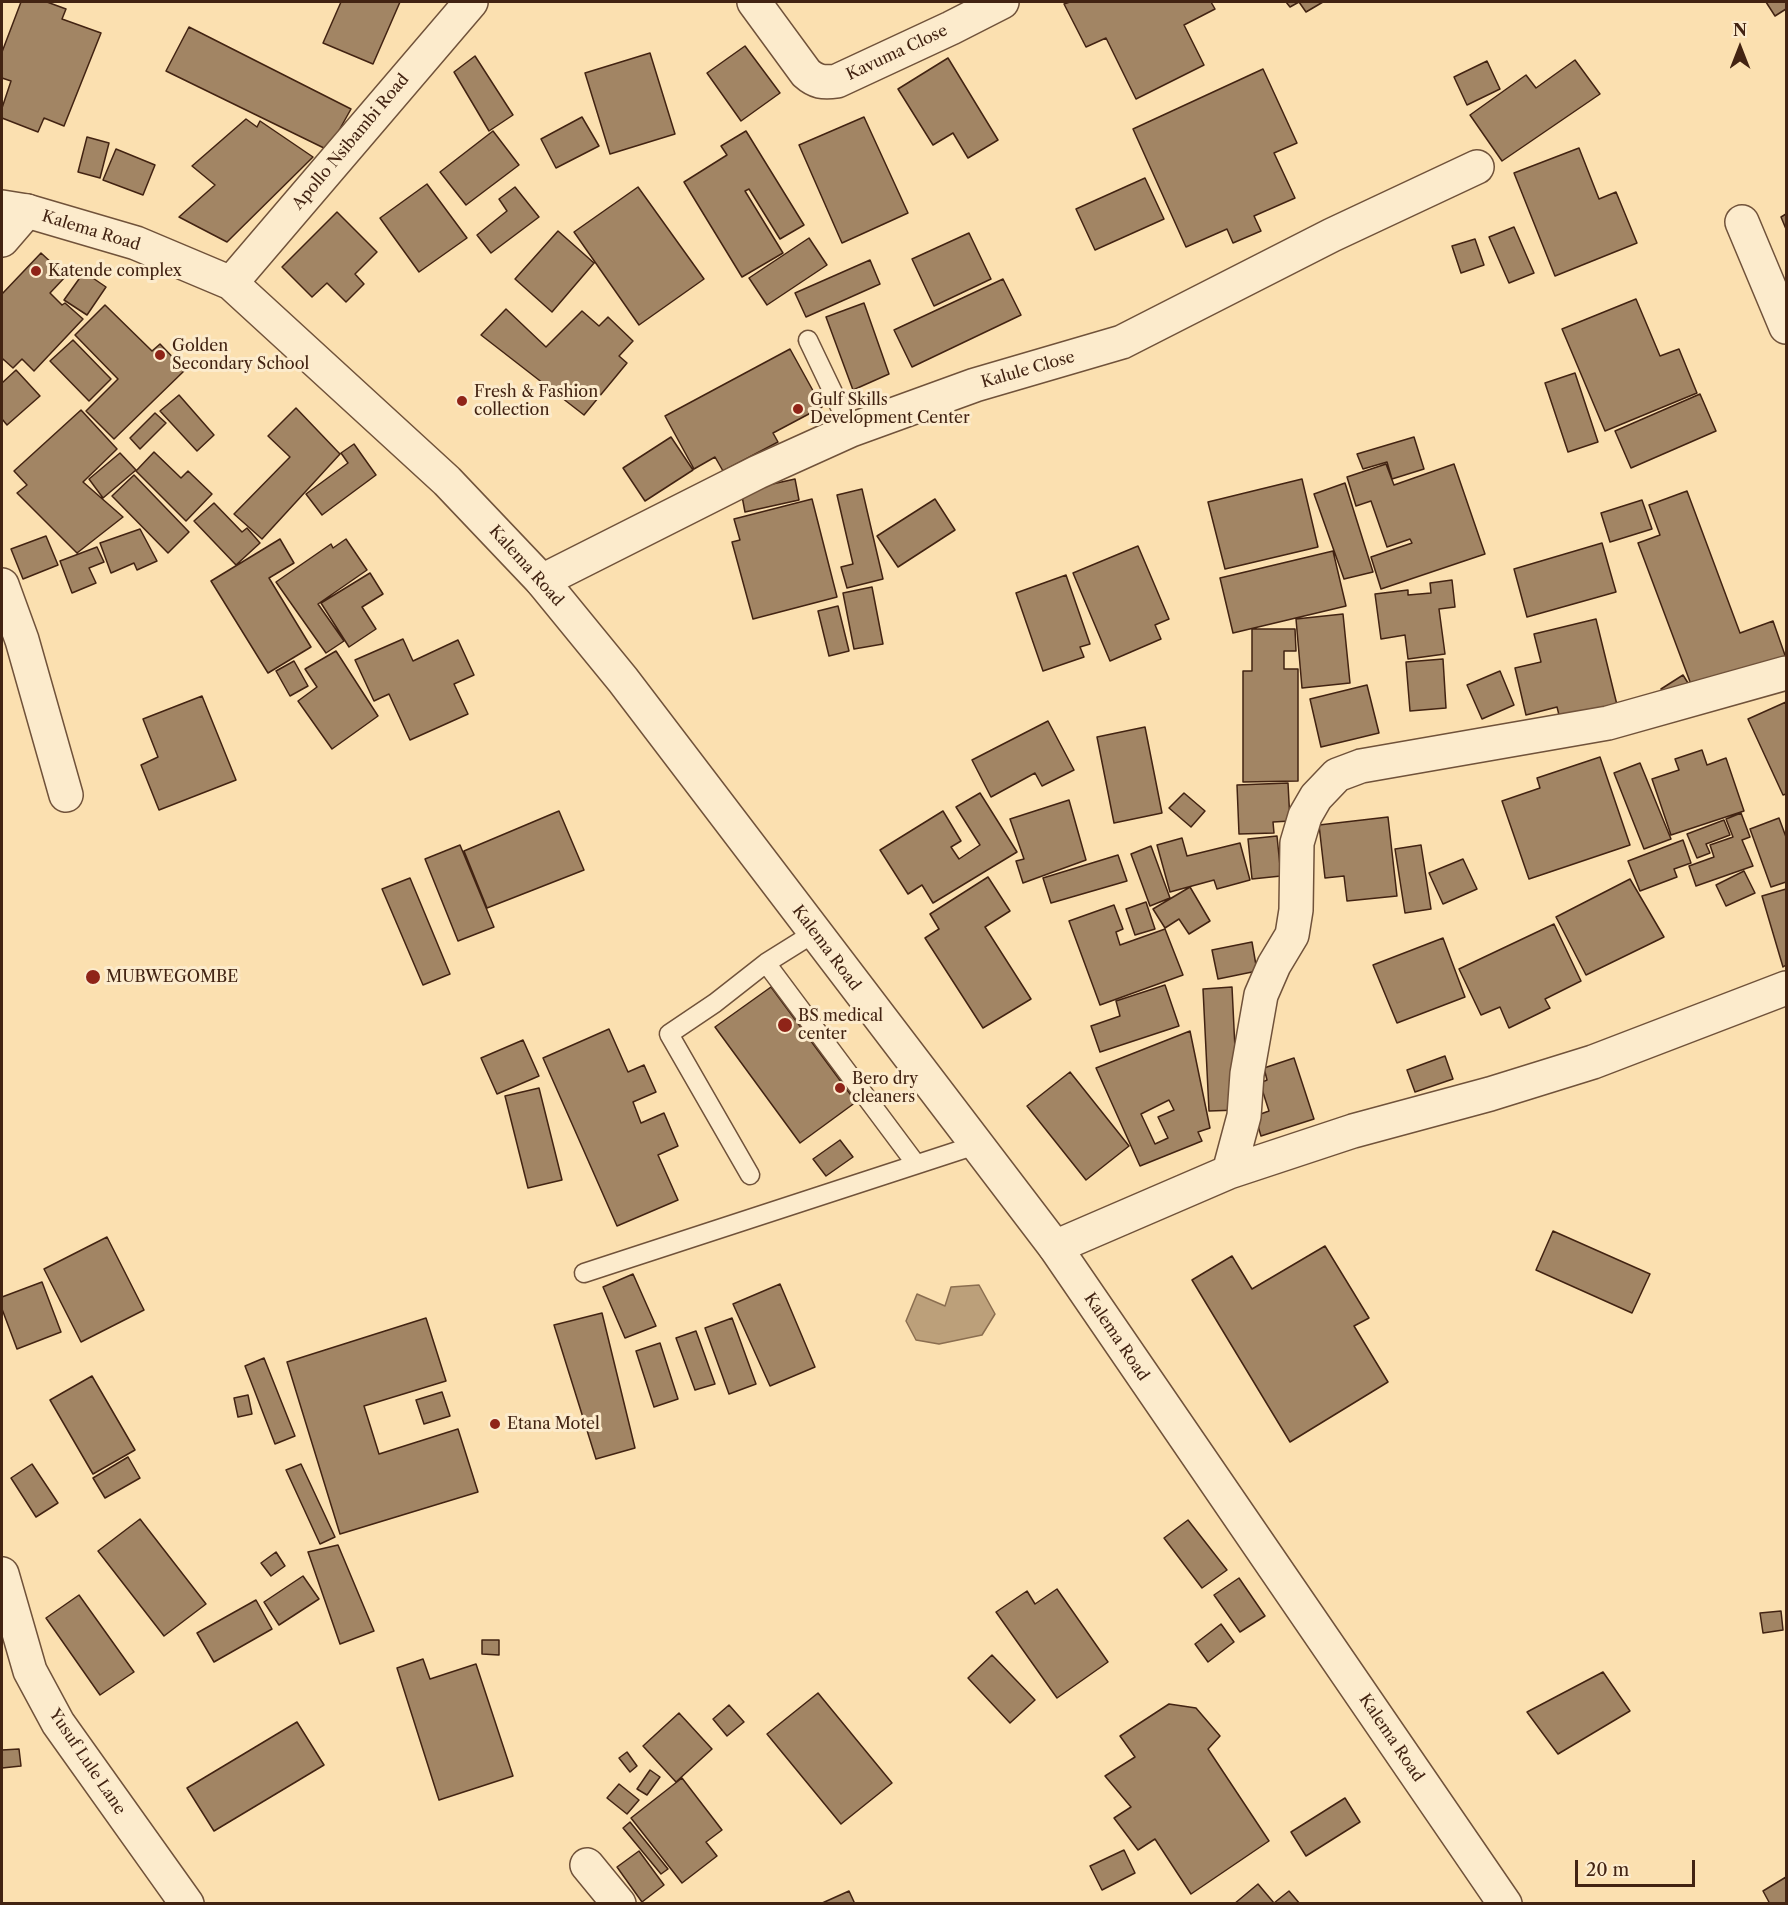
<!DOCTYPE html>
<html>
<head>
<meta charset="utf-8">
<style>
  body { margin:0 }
  #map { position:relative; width:1788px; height:1905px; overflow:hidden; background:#fbe0b0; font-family:"Libre Caslon Text",serif }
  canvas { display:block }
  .frame { position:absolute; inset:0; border:3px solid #422312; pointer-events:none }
  .north { position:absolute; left:1710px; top:18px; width:60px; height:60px; -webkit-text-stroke:4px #fcebcc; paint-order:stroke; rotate:0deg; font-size:16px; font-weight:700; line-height:24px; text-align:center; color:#422312 }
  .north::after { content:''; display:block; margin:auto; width:21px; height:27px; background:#422312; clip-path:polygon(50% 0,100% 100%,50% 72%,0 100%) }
  .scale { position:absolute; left:1575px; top:1860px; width:120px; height:27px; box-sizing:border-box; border:3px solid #422312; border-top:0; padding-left:8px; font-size:18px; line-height:21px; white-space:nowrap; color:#422312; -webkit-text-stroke:4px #fcebcc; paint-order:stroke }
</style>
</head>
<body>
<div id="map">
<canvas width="1788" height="1905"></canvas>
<div class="frame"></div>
<div class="north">N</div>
<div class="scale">20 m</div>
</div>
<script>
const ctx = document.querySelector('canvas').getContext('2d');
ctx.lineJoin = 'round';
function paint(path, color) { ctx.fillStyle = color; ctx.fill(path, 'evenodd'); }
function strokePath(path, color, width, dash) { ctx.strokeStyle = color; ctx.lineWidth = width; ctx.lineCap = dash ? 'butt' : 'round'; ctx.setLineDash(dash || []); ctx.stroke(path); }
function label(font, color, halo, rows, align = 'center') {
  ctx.font = font + ' "Libre Caslon Text",serif'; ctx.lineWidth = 6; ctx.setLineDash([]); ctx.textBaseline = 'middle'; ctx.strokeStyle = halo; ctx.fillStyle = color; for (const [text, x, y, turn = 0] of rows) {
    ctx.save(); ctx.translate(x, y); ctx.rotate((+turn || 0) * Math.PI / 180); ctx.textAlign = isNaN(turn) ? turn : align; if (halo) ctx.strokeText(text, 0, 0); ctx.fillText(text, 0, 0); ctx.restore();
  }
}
const water = new Path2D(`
  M979,1285l16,29 -13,21 -43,9 -23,-4 -10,-19 11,-27 28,12 6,-19z`);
paint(water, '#bca07a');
strokePath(water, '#8b6e50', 1.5);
const building = new Path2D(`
  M21,2h26l19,7 -4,10 39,14 -37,93 -20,-8 -6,14 -36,-14v-10l9,-27 -9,-3v-26z
  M341,2h59l-27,62 -50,-21z
  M1070,2h141l4,7 -31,16 20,40 -68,34 -30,-61 -20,9 -22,-43z
  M1286,2h13l-9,5z
  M1299,2h24l-17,10z
  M1766,2h20v7l-11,7z
  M189,27l162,82 -23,41 -162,-79z
  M745,46l35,47 -39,28 -34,-48z
  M650,53l25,81 -65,20 -25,-81z
  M475,56l38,59 -24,16 -35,-59z
  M948,58l50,82 -30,18 -15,-25 -20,12 -35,-56z
  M1575,60l25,34 -98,67 -32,-46 56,-40 10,13z
  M1487,61l13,28 -33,16 -13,-28z
  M1263,69l34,74 -23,10 21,45 -41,18 7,15 -28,12 -6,-14 -41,18 -53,-118z
  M582,117l17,29 -43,22 -15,-29z
  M864,117l44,96 -66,30 -43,-98z
  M246,119l11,8 3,-6 53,36 -86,85 -48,-25 36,-32 -23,-19z
  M493,131l26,34 -53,40 -26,-33z
  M746,131l58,94 -24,14 -31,-50 -4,2 38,62 -41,24 -58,-95 43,-27 -6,-9z
  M87,137l22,6 -9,35 -22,-6z
  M1579,148l20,51 17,-7 21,51 -82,33 -41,-103z
  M116,149l39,16 -12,30 -40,-15z
  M1145,178l19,41 -69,31 -19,-41z
  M427,184l40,54 -48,34 -39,-54z
  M515,187l24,30 -48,36 -14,-18 30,-24 -8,-12z
  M638,187l66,92 -65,46 -65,-93z
  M337,212l40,40 -22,22 9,10 -18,18 -19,-19 -15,14 -30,-30z
  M1786,214v15l-5,-12z
  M1514,227l20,46 -25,10 -20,-46z
  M558,231l36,32 -42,49 -37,-33z
  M969,233l22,46 -57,27 -22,-47z
  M809,238l18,27 -60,40 -18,-27z
  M1475,239l9,26 -23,8 -9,-27z
  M41,253l25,23 -16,17 12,12 3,-2 18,16 -49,52 -12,-12 -9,9 -10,-9 -1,2v-67z
  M870,260l10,24 -74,33 -11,-24z
  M84,272l22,15 -19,28 -23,-15z
  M1003,279l18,36 -109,52 -18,-37z
  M1636,299l24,57 19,-7 18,44 -92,38 -43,-102z
  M864,303l25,71 -36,16 -27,-73z
  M105,305l47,46 8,-7 25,26 -71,69 -28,-28 32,-32 -43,-44z
  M506,309l40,38 36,-36 17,15 9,-9 25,24 -14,15 8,7 -43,52 -103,-80z
  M73,340l38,39 -22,22 -39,-40z
  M790,349l32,58 -49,26 5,9 -55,29 -8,-14 -21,12 -29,-53z
  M16,370l24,26 -33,29 -5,-6v-36z
  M1575,373l23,69 -30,10 -23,-69z
  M1700,394l16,37 -85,37 -16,-37z
  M179,395l35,40 -17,16 -37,-40z
  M296,408l44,46 -78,85 -28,-25 56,-57 -22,-21z
  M81,410l36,39 -34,33 40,35 -46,36 -60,-60 10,-8 -13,-14z
  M155,413l11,10 -26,26 -10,-11z
  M671,437l22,33 -48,31 -22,-33z
  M1414,437l10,32 -32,10 -5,-17 -24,7 -6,-15z
  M354,444l22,31 -54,40 -16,-21 42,-31 -7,-10z
  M154,452l27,26 7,-7 24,23 -26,27 -50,-50z
  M120,453l16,17 -33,28 -14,-19z
  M1386,464l8,21 60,-21 31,90 -104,35 -10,-32 41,-14 -2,-4 -23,8 -16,-46 -15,5 -9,-29z
  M134,475l55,57 -21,21 -56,-57z
  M795,479l4,21 -54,12 -4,-21z
  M1302,479l16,68 -93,22 -17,-67z
  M1345,483l28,89 -29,7 -30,-85z
  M862,489l21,90 -36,9 -6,-21 12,-3 -16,-69z
  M1687,491l53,142 33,-12 13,37 -91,37 -57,-152 22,-8 -11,-30z
  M812,499l25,98 -84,22 -21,-77 8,-2 -6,-21z
  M935,499l20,31 -57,37 -21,-31z
  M1642,500l10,29 -42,13 -9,-29z
  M214,503l28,29 5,-4 13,15 -24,22 -42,-44z
  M140,529l17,32 -20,9 -3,-7 -23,10 -11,-30z
  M46,536l12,29 -35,14 -12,-30z
  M280,539l14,24 -25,15 42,69 -43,26 -57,-92z
  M346,539l21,31 -49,34 26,37 -18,12 -50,-71 55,-38 2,4z
  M1602,543l14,49 -89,25 -13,-48z
  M1138,546l31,73 -14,6 6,14 -51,22 -37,-88z
  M97,547l7,15 -15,6 7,15 -24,10 -12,-32z
  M1333,551l13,55 -113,27 -13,-55z
  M370,573l13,21 -21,13 14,22 -27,18 -28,-44z
  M1066,575l24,69 -10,3 4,10 -41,14 -27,-78z
  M1452,580l3,27 -16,2 6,45 -37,5 -3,-24 -24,4 -6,-45 33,-4v5l23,-2 -1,-10z
  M872,587l11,57 -29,5 -11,-56z
  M838,606l11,45 -20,5 -11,-45z
  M1343,614l7,69 -48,5 -6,-69z
  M1596,619l22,90 -57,14 -4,-16 -31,8 -11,-47 26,-6 -7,-28z
  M1252,629h43l1,22h-12v18h14v112l-55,1v-111h9z
  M403,639l10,22 45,-21 16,35 -20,9 14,30 -58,26 -21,-46 -15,7 -19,-41z
  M336,651l42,65 -46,33 -34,-48 19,-14 -12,-18z
  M1443,659l3,49 -36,3 -4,-49z
  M294,661l14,25 -18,10 -14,-25z
  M1500,671l14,34 -32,14 -15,-34z
  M1683,675l10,16 -23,14 -9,-16z
  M1367,685l12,48 -58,14 -11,-48z
  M202,696l34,84 -77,30 -18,-45 17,-8 -15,-38z
  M1786,702v92l-3,1 -35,-76z
  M1048,721l26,49 -32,16 -7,-13 -44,24 -19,-37z
  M1145,727l17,86 -48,10 -17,-86z
  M1702,750l5,15 19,-7 18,53 -73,24 -19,-56 27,-9 -4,-11z
  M1600,757l30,88 -101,34 -27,-78 38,-13 -3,-10z
  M1640,763l31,76 -27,10 -30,-76z
  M1288,783l2,38 -17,1 1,11 -35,1 -2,-49z
  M980,793l37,59 -84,51 -11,-18 -14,9 -28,-44 63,-39 18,30 -10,6 8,12 21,-14 -24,-38z
  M1184,793l21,18 -14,16 -22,-19z
  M1069,800l17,60 -63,23 -7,-22 8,-2 -14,-40z
  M559,811l25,59 -97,38 -23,-57z
  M1741,813l9,24 -8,3 11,26 -57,20 -7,-20 25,-9 -4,-12 23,-8 -7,-18z
  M1388,817l9,79 -50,5 -3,-25 -19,2 -6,-53z
  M1779,818l7,19v45l-15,5 -21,-58z
  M1724,820l6,15 -24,9 4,9 -13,5 -10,-24z
  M1277,836l4,40 -29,3 -4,-40z
  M1182,838l5,18 53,-13 10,37 -33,9 -3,-9 -44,12 -13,-47z
  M1683,840l8,23 -17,6 3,8 -37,14 -12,-30z
  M460,845l34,82 -36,14 -33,-82z
  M1421,845l10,64 -26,4 -10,-64z
  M1151,846l19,52 -20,8 -19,-52z
  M1118,855l9,26 -76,22 -8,-25z
  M1463,859l14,30 -34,15 -14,-31z
  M1744,871l11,22 -29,13 -10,-21z
  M988,877l22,34 -25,16 46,72 -48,29 -58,-90 14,-9 -9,-15z
  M410,878l40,96 -27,11 -41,-96z
  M1630,879l34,58 -78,38 -30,-58z
  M1190,887l20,34 -21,13 -10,-15 -14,9 -12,-19z
  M1786,889v76l-3,2 -21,-71z
  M1146,902l9,27 -20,6 -9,-26z
  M1114,905l9,24 -7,3 4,13 45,-16 18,46 -83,30 -31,-84z
  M1554,924l27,57 -36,18 5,9 -41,20 -9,-21 -19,8 -22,-46z
  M1443,938l22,59 -68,26 -24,-58z
  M1252,942l5,29 -39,8 -6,-29z
  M1165,985l14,41 -79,26 -9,-26 29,-10 -4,-15z
  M771,987l85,115 -56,41 -85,-116z
  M1232,987l6,123 -29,1 -6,-122z
  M609,1029l19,43 16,-7 12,27 -23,10 8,21 23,-10 14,33 -20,9 20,45 -61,26 -74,-168z
  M1190,1031l20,97 -12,4 4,9 -62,25 -44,-98zM1169,1100l5,10 -16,7 10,21 -13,6 -14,-30z
  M523,1040l16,36 -42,18 -16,-36z
  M1445,1056l8,23 -38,13 -8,-22z
  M1294,1058l20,61 -53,17 -6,-20 14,-5 -9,-28 7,-3 -3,-12z
  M1070,1072l59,74 -43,34 -59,-74z
  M539,1088l23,92 -34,8 -23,-92z
  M840,1140l13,17 -27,19 -13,-17z
  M1553,1231l97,43 -18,39 -96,-43z
  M107,1237l37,73 -63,32 -37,-73z
  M1325,1246l44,72 -15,8 34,56 -98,60 -98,-162 40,-24 20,33z
  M633,1274l23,52 -31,12 -22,-51z
  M42,1282l19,50 -44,17 -15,-40v-12z
  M780,1284l35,83 -45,19 -37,-82z
  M602,1313l33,135 -39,11 -42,-134z
  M426,1318l20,63 -82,25 15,48 79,-25 20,63 -138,42 -53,-172z
  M732,1318l24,66 -27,10 -24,-66z
  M696,1331l19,53 -20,6 -19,-52z
  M660,1343l18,56 -24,8 -18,-56z
  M264,1358l31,78 -20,8 -30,-78z
  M92,1376l43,74 -42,24 -43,-74z
  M442,1392l8,24 -26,8 -8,-24z
  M248,1395l4,19 -14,3 -4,-19z
  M128,1457l12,21 -35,20 -12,-20z
  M32,1464l26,39 -22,14 -25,-39z
  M301,1464l34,73 -15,7 -34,-74z
  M140,1519l66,85 -42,32 -66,-85z
  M1188,1520l39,50 -25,18 -38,-50z
  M338,1545l36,86 -34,13 -32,-92z
  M276,1552l9,14 -14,10 -10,-13z
  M303,1576l16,23 -40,26 -15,-23z
  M1239,1578l26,38 -25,16 -26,-37z
  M1057,1589l51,73 -51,36 -61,-86 31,-21 8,13z
  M79,1595l55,77 -34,23 -54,-77z
  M256,1600l16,29 -58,33 -17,-29z
  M1781,1611l2,19 -20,3 -3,-20z
  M1221,1624l13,18 -26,20 -13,-18z
  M482,1640h17v15l-17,-1z
  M992,1655l43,45 -25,23 -42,-45z
  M423,1659l7,20 46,-15 37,112 -74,24 -42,-132z
  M1603,1672l27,39 -72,43 -31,-42z
  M818,1693l74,90 -51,41 -74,-90z
  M1169,1704l27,4 24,28 -12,13 61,92 -78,53 -36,-55 -17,11 -24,-32 17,-11 -26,-31 30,-19 -15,-21z
  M729,1705l15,17 -17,14 -14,-17z
  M679,1713l33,36 -36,33 -33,-36z
  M297,1722l27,43 -110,66 -27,-43z
  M19,1749l2,17 -19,2v-18z
  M627,1752l10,14 -7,6 -11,-14z
  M650,1770l10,7 -13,18 -10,-6z
  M682,1778l40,52 -16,12 11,14 -35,27 -51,-65z
  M619,1784l20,16 -12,14 -20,-16z
  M1345,1798l15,24 -54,34 -15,-24z
  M630,1822l38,47 -7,5 -38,-46z
  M1124,1850l11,23 -33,17 -12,-24z
  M639,1851l25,34 -22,17 -25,-35z
  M1786,1877v27h-16l-7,-13z
  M1258,1884l16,19 15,-12 11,13h-66z
  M849,1891l6,13h-35z`);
paint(building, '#a28564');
strokePath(building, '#422312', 1.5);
const service = new Path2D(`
  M808,340l43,90
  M814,933l-48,30 150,201
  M750,1175l-81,-141 46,-31 51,-40
  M584,1273l392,-128`);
const minor = new Path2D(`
  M754,2l52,71c10,9 17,10 31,8l114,-53 51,-26
  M1742,222l44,105
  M2,240l25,-29
  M542,581l216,-109 93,-42 124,-45 147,-43 210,-107 145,-68
  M2,585l20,55 44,155
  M1229,1172l15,-56 3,-42 14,-79 13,-30 18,-30 4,-25 1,-67 8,-27 11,-19 21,-22 24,-9 247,-43 178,-50
  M1055,1247l174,-75 124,-41 137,-37 103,-32 193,-74
  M2,1574l28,97 28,52 129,181
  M587,1865l32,39`);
const tertiary = new Path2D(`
  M2,207l25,4 109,32 95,40 216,198 95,100 81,99 432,567 450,657
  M231,283l240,-281`);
strokePath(service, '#70523a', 21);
strokePath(minor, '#70523a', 36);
strokePath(tertiary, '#70523a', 36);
strokePath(service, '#fcebcc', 18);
strokePath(minor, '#fcebcc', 33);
strokePath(tertiary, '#fcebcc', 33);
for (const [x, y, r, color] of [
  [36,271,6,"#8f2418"],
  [160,355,6,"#8f2418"],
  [462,401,6,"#8f2418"],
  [798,409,6,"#8f2418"],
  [93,977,8,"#8f2418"],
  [785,1025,8,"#8f2418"],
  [840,1088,6,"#8f2418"],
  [495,1424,6,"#8f2418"]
]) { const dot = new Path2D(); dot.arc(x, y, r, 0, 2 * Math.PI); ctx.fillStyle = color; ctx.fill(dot); strokePath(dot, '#fcebcc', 2); }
label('16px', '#422312', '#fcebcc', [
  ["Kavuma Close",897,53,-25],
  ["Apollo Nsibambi Road",351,142,-50],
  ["Kalema Road",91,231,17],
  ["Kalule Close",1028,370,-16],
  ["Kalema Road",526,566,48],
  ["Kalema Road",826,948,53],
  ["Kalema Road",1116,1337,56],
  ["Kalema Road",1391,1738,56],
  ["Yusuf Lule Lane",87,1762,56]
]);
label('16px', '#422312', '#fcebcc', [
  ["Katende complex",48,271],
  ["Golden",172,346],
  ["Secondary School",172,364],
  ["Fresh & Fashion",474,392],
  ["collection",474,410],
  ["Gulf Skills",810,400],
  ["Development Center",810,418],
  ["MUBWEGOMBE",106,977],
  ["BS medical",798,1016],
  ["center",798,1034],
  ["Bero dry",852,1079],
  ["cleaners",852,1097],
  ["Etana Motel",507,1424]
], 'left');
</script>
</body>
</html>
